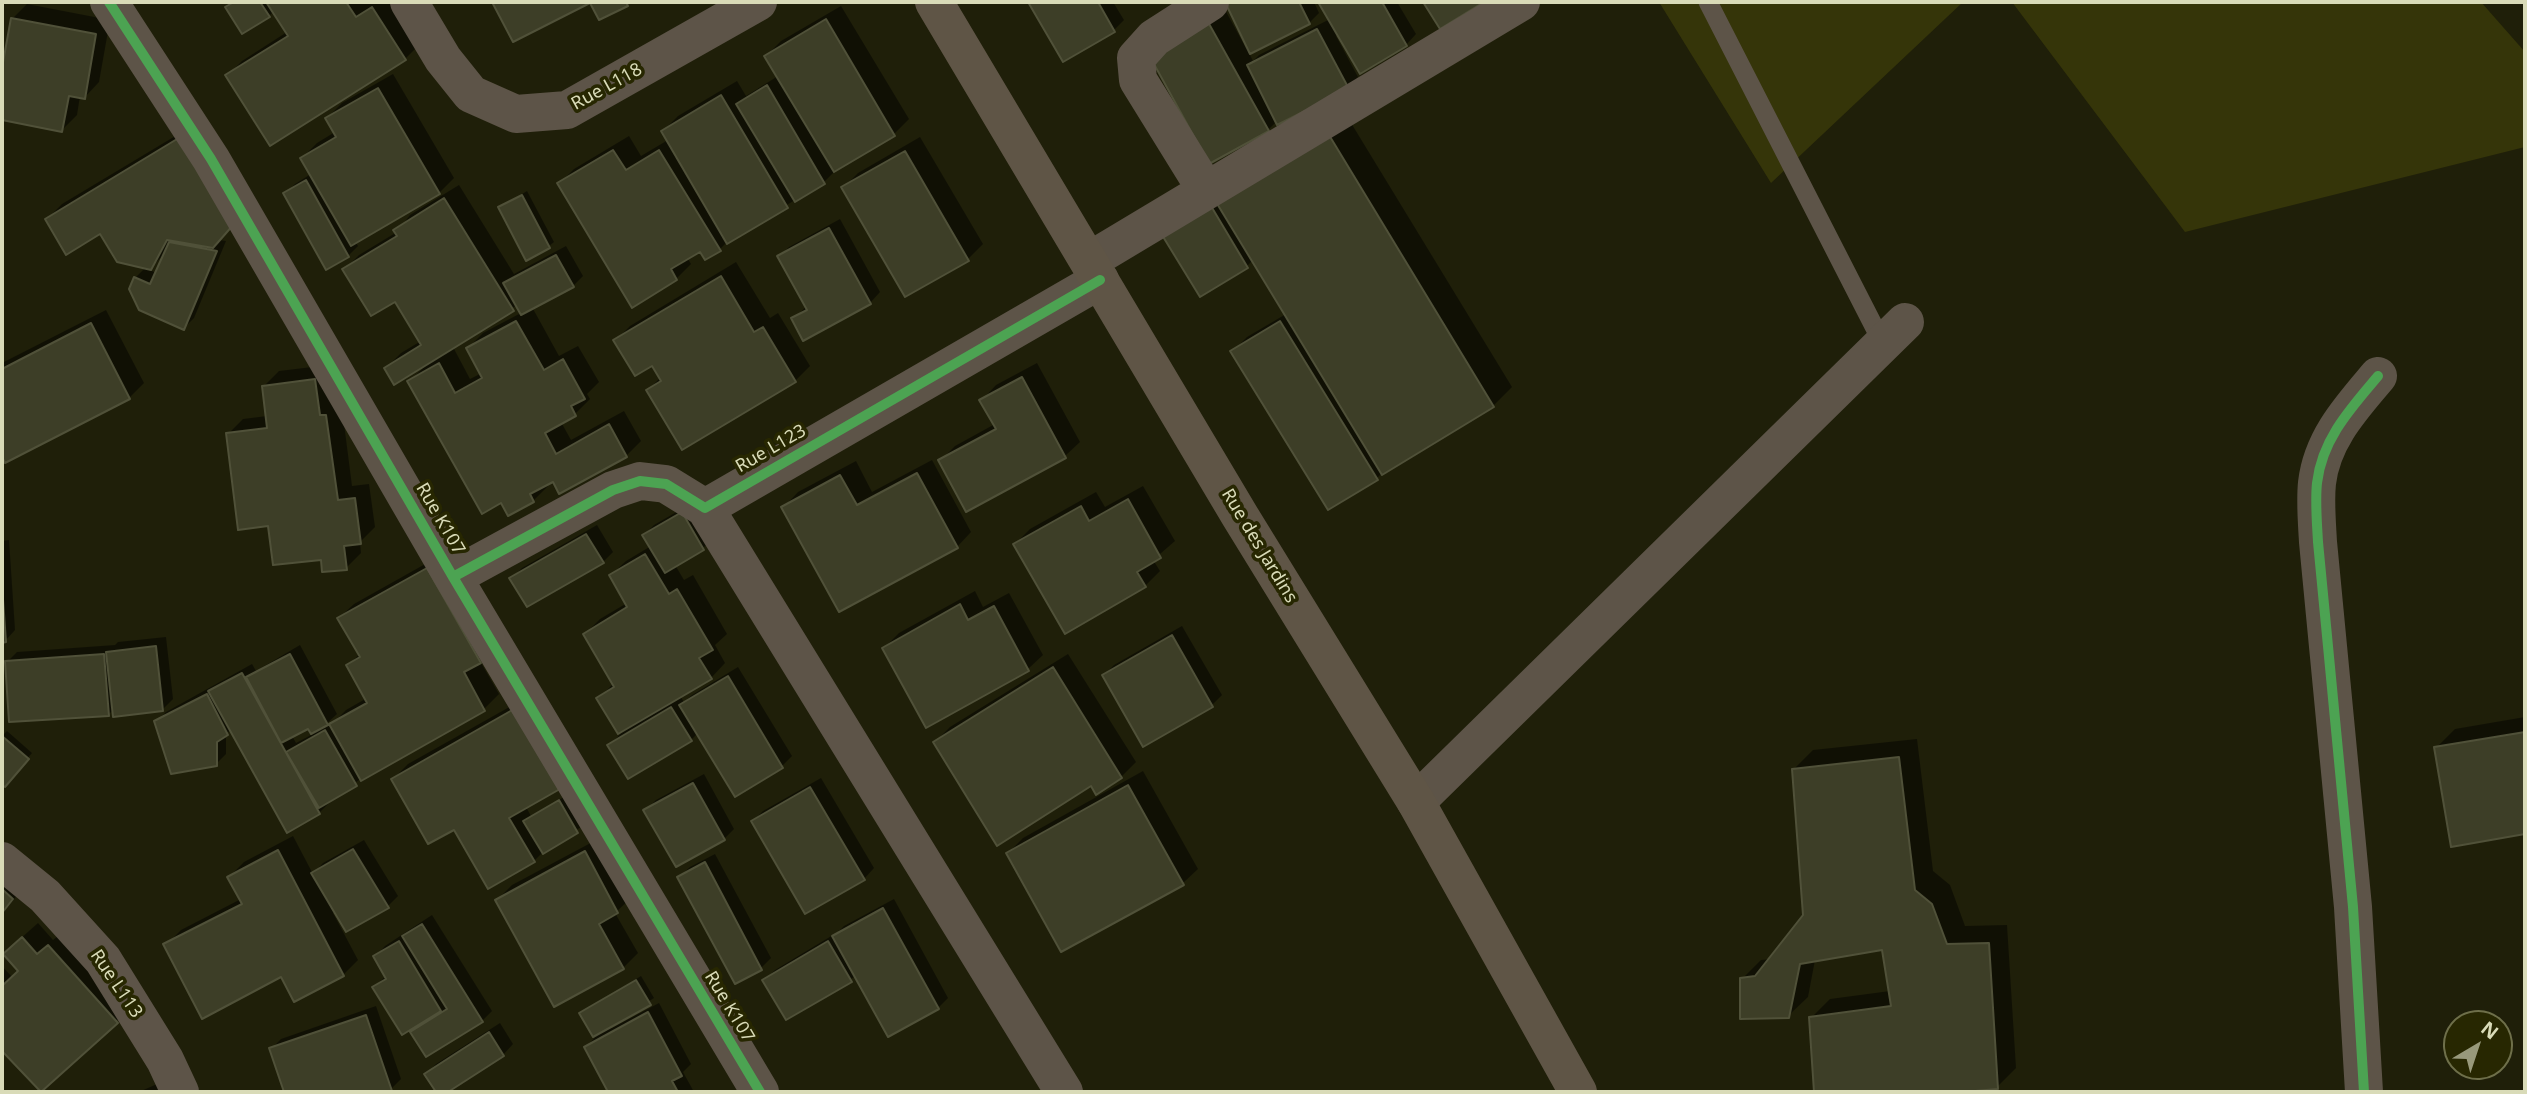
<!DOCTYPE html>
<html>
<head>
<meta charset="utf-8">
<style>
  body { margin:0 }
  #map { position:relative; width:2527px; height:1094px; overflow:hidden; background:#1f1f09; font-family:"Noto Sans",sans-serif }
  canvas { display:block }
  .frame { position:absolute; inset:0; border:4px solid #d9dbb8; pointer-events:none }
  .north { position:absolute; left:2443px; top:1010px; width:70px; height:70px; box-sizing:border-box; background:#272701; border:2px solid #6e6f4a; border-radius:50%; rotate:39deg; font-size:19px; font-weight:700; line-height:28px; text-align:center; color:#d9dbb8 }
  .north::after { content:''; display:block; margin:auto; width:24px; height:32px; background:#98997b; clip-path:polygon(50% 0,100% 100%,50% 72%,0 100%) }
</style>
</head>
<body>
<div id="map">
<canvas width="2527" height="1094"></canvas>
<div class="frame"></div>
<div class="north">N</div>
</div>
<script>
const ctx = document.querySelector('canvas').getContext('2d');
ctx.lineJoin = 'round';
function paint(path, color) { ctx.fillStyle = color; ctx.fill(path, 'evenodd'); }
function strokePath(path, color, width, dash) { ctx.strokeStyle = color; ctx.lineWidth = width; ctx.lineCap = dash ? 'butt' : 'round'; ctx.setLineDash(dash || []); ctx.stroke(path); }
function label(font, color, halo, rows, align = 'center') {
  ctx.font = font + ' "Noto Sans",sans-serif'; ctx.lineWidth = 7; ctx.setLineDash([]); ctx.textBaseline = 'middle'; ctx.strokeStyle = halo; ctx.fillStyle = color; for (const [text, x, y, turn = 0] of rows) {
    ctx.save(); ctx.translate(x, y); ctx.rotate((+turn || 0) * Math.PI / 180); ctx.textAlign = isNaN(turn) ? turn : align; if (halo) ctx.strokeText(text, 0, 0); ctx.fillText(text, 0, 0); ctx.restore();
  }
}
paint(new Path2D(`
  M1659,2h304l-192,181z
  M2012,2h469l44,50v95l-340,85z`), '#353509');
paint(new Path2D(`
  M234,2h136l1,2 22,-2 27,42 -15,15 -178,17 15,-15 45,-29 -13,-21 -5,5 -42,-9z
  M1030,2h83l11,18 -10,10 -51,30z
  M1227,2h87l5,11 -10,10 -60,30 4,8 6,-6 71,-36 -10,-17h77l19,32 -10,11 -45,26 -22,-37 -3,2 22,41 -10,10 -71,34 -9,9 -58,32 -59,-107 73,-47 22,40 3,-1z
  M27,4l83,16 -11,62 -14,15 -5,-1 -3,19 -15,15 -60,-12v-40l10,-59z
  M841,6l68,113 -15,15 -61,36 1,2 -10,10 -97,60 -7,7 -19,1 -13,9 3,5 -15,15 -117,-95 15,-15 55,-33 12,20 27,-16 -5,-9 15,-15 59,-35 9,15 32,-20 -12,-20 15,-15z
  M393,74l61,104 -15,15 -84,48 3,5 -10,10 -63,-62 10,-10 16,-10 -9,-16 15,-15 18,-11 -8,-14 15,-15z
  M1348,118l164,269 -19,19 -110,66 -6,6 -145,-126 15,-15 39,-23 -33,-54 -6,6 -47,29 -36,-60z
  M197,123l22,117 7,1 -32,77 -10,10 -49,-50 11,-11 -45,-35 -54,-13 15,-15zM165,253l-8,20 -8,-3z
  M920,137l63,107 -15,15 -62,36 -63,-107 15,-15z
  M459,185l55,89 52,-28 17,30 -10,10 -41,21 27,49 19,-10 21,36 -12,12 3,5 -15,15 -14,8 10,18 53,-29 17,30 -15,15 -73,23 -7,4 2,3 -15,15h-31l-92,-120 15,-15 -39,2 15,-15 20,-12 -26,-42 -51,-29 15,-15 38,-23 13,-17zM517,305l4,8 -38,20 -15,15 14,25 -12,6 -17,-32z
  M527,191l27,51 -5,4 -49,-38z
  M840,219l40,73 -10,11 -66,36 -11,-20 14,-13 -28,-49 10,-10z
  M736,262l34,56 8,-5 32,53 -15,15 -112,67 -35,-58 13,-13 -9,-14 -36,-23 14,-14z
  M106,310l38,73 -15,15 -123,62 -4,-7v-90z
  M1037,363l43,79 -15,14 -125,5 15,-15 40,-22 -13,-24 14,-15z
  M329,365l12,35 11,86 17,-2 6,43 -15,15 1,11 -15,15 -23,-10 -53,-33 -42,-91 15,-15 24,-3 -3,-30 15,-15z
  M932,460l39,72 -14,15 -173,-40 14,-15 58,-31 16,31z
  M1143,486l32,55 -22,19 7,11 -15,15 -130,-42 15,-15 66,-37 9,15z
  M692,503l21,35 -10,10 -28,17 9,15 9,-5 34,59 -12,11 10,18 -14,15 -31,18 4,6 8,-7 46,-28 54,89 -10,10 -47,29 -37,-62 -7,7 -81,5 15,-16 -26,-31 15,-15 -29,-49 15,-15 27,-16 -16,-28 15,-14 25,-15 -7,-11 10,-10z
  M597,525l16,27 -10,10 -91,16 10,-10z
  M9,540l6,90 -10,11h-3v-100z
  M443,554l52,92 -15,15 19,33 -15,15 -122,69 -34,23 1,2 -10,10 -87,-84 -6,5v20l-10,10 -60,-42 10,-10 86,-48 4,7 44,-26 37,69 -14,13 10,-4 13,-13 21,-12 -19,-33 12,-11 -21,-36 15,-14zM309,727l4,7 -17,9 -4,-7z
  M975,591l8,16 26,-14 34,62 -15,14 -101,56 -43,-77 15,-15z
  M1182,626l40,69 -10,10 -108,-30 10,-10z
  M166,637l7,62 -10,10h-49l-5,5 -102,-52 10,-10 98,-7 3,-3z
  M1068,654l68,108 -15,15 -186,-35 15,-15z
  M529,696l-3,111 5,9 33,-19 17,30 -37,24 -10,10 -80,-34 -61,-48 15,-15z
  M2525,717v116l-72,12 -17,-97 19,-19z
  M7,731l25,22 -27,32 -3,-3v-46z
  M1917,739l16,132 17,14 15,41 42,-1 9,143 -19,19 -53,5h-128l-5,-74 19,-19 60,-8 -6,-43 -69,12 -7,37 -20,19 -46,-37 19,-19 10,-1 33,-43 -10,-147 19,-19z
  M1143,771l55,98 -15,14 -121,67 -54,-97 15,-15z
  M704,774l30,55 -10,10 -78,-29 10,-10z
  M821,778l53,90 -10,11 -111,-58 10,-10z
  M293,836l20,38 10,-11 41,-23 34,56 -10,10 -55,7 25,47 -15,15h-61l-116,-30 15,-15 60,-31 -12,-22 15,-15z
  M600,838l32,59 -17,16 23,40 -15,15 -126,-68 15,-15z
  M715,854l56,104 -10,10 -25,14 -57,-105 11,-10z
  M2,863l25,20 -25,31z
  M894,899l54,99 -10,10 -82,-32 -69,41 -22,-37 10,-10 63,-38 6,-6z
  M432,915l60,96 -10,10 -55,34 -17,-27 -36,-41 12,-11 -11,-19 10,-11z
  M38,923l15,17 11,-9 68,76 -93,84 -37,-42v-83l10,11 8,-7v-31z
  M641,976l13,22 -44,28 2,2 47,-25 32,61 -8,8 11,20h-84l-24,-45 14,-15 -19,-19z
  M376,1006l25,73 -10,10 -9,3h-52l-1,-3 -9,3h-35l-14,-43 10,-10z
  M500,1023l13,21 -10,11 -59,37h-6l-12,-18 10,-10z
  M157,1084l4,8h-22z`), '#0007');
const building = new Path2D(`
  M234,2h26l10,15 -28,17 -17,-27z
  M266,2h80l10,15 16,-10 34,53 -136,86 -45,-71 63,-39z
  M492,2h134l2,4 -29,14 -9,-17 -77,39z
  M1028,2h70l17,30 -52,30z
  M1225,2h74l11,22 -60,30z
  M1318,2h64l25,44 -47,28z
  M1423,2h61l-44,27z
  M11,18l85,16 -11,65 -16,-3 -7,36 -60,-12v-52z
  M826,19l69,117 -61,36 -70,-116z
  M1208,22l61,109 -60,33 -60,-109z
  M1317,29l32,60 -72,36 -30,-60z
  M767,85l58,99 -30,18 -59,-98z
  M378,88l62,106 -89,52 -51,-88 36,-21 -11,-19z
  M721,95l67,113 -61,36 -66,-113z
  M1329,135l165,272 -112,68 -166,-273z
  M182,136l52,88 -21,24 -46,-8 -16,30 -34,-8 -17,-28 -34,21 -21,-36z
  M613,150l13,20 33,-20 62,101 -16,9 -5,-8 -29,17 6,11 -45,28 -75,-125z
  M905,151l64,110 -64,36 -64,-110z
  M306,180l43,77 -23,13 -43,-77z
  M522,195l28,53 -24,13 -28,-54z
  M444,198l70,113 -120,74 -10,-17 37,-23 -26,-43 -24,14 -29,-47 55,-33 -4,-6z
  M1211,206l37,62 -48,29 -38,-62z
  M829,228l42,76 -68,37 -12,-23 16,-8 -30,-54z
  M169,242l48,9 -33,79 -45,-20 -10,-21 5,-12 16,7z
  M556,255l18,32 -53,28 -18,-32z
  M721,276l33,56 9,-5 33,55 -114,68 -36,-60 15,-9 -9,-15 -17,10 -22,-36z
  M516,321l28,49 19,-11 22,40 -14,7 5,10 -31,17 11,21 53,-30 18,33 -68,37 -6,-12 -23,12 4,8 -26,14 -7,-13 -19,11 -75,-133 32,-18 16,30 27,-15 -16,-30z
  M1280,321l98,159 -50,30 -98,-159z
  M91,323l39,76 -125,64 -3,-6v-88z
  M1022,377l44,81 -100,54 -28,-52 58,-31 -17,-29z
  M315,379l5,36h6l12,85 17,-2 6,46 -17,2 3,24 -25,2 -1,-12 -48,5 -5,-39 -30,4 -12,-97 41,-5 -5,-42z
  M917,473l41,75 -119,64 -58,-105 59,-32 17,30z
  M1128,499l33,59 -24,14 9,15 -81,47 -52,-90 68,-38 8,15z
  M682,512l22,38 -39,23 -23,-38z
  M586,534l18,29 -77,44 -18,-29z
  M645,554l24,40 8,-5 36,61 -14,8 13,21 -94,55 -22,-36 18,-11 -31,-53 44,-27 -18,-32z
  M427,568l54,95 -17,9 21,39 -124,70 -32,-57 38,-21 -21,-38 14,-8 -23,-39z
  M2,585l4,57 -4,1z
  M960,604l8,16 26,-14 35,65 -103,57 -44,-80z
  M1172,635l41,72 -70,40 -41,-72z
  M156,646l7,65 -50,6 -7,-65z
  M104,654l5,62 -100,6 -4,-61z
  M290,654l38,71 -17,9 -3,-5 -27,14 -35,-66z
  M1053,667l69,111 -26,17 -5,-9 -94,60 -64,-104z
  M242,673l78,141 -33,19 -79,-142z
  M728,676l55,92 -48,29 -56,-92z
  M207,694l21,41 -11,7v24l-46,8 -17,-53z
  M671,707l21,34 -64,38 -21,-34z
  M514,709l46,80 -51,29 26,44 -47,27 -34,-59 -26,14 -37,-65z
  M325,730l32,56 -38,22 -33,-56z
  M2525,732v102l-74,13 -17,-100z
  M2,736l27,23 -24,28 -3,-2z
  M1899,757l16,133 17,14 15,40 42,-1 9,146 -35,3h-149l-5,-75 82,-11 -9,-56 -82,14 -11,54 -49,1v-41l15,-2 48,-61 -11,-146z
  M693,783l32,57 -49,27 -33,-57z
  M1128,785l56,100 -123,67 -55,-99z
  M810,787l55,93 -60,34 -54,-93z
  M559,800l19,33 -35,21 -20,-33z
  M353,849l36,59 -43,24 -35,-59z
  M278,850l66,126 -50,26 -13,-25 -79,42 -39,-75 79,-40 -15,-27z
  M585,851l33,62 -19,11 25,45 -70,38 -59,-107z
  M705,862l57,108 -27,14 -58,-107z
  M2,889l11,10 -11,14z
  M883,908l56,101 -51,28 -56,-101z
  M422,924l61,98 -57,35 -16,-25 37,-23 -45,-73z
  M22,937l15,17 11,-9 70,78 -77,69 -39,-41v-65l16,-15 -15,-17z
  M399,941l42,70 -39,24 -30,-48 14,-8 -13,-23z
  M828,941l24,41 -66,38 -24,-40z
  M636,980l15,25 -58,32 -14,-24z
  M648,1012l34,64 -10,5 6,11h-70l-24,-45z
  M366,1015l26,76 -108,1 -15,-44z
  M489,1032l15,24 -56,36h-12l-12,-18z`);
paint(building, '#3d3e27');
strokePath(building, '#505139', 2);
strokePath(new Path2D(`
  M1708,2l175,342`), '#5d5448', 19);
strokePath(new Path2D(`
  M109,2l102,157 242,418 307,515
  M409,2l34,57 28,35 45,20 51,-4 191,-108
  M1206,190l-68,-110 -2,-22 18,-20 56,-36
  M1089,261l432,-259
  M705,508l359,584
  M453,577l160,-87 27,-9 26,3 39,24 395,-228
  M1416,802l489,-480
  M2,861l43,35 58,64 62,100 15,32
  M2364,1092l-11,-185 -35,-365c-1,-19 -3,-40 -1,-59 5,-44 34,-75 61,-107`), '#5d5448', 38);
strokePath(new Path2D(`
  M934,2l306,514 176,286 162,290`), '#5f5546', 38);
strokePath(new Path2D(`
  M109,2l102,157 242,418 307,515
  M453,577l160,-87 27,-9 26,3 39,24 395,-228
  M2364,1092l-11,-185 -35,-365c-1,-19 -3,-40 -1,-59 5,-44 34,-75 61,-107`), '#4ca352', 10);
label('18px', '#d9dbb8', '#272701', [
  ["Rue L118",607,87,-29],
  ["Rue L123",771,449,-30],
  ["Rue K107",440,519,60],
  ["Rue des Jardins",1259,546,59],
  ["Rue L113",116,984,56],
  ["Rue K107",729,1007,59]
]);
</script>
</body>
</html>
